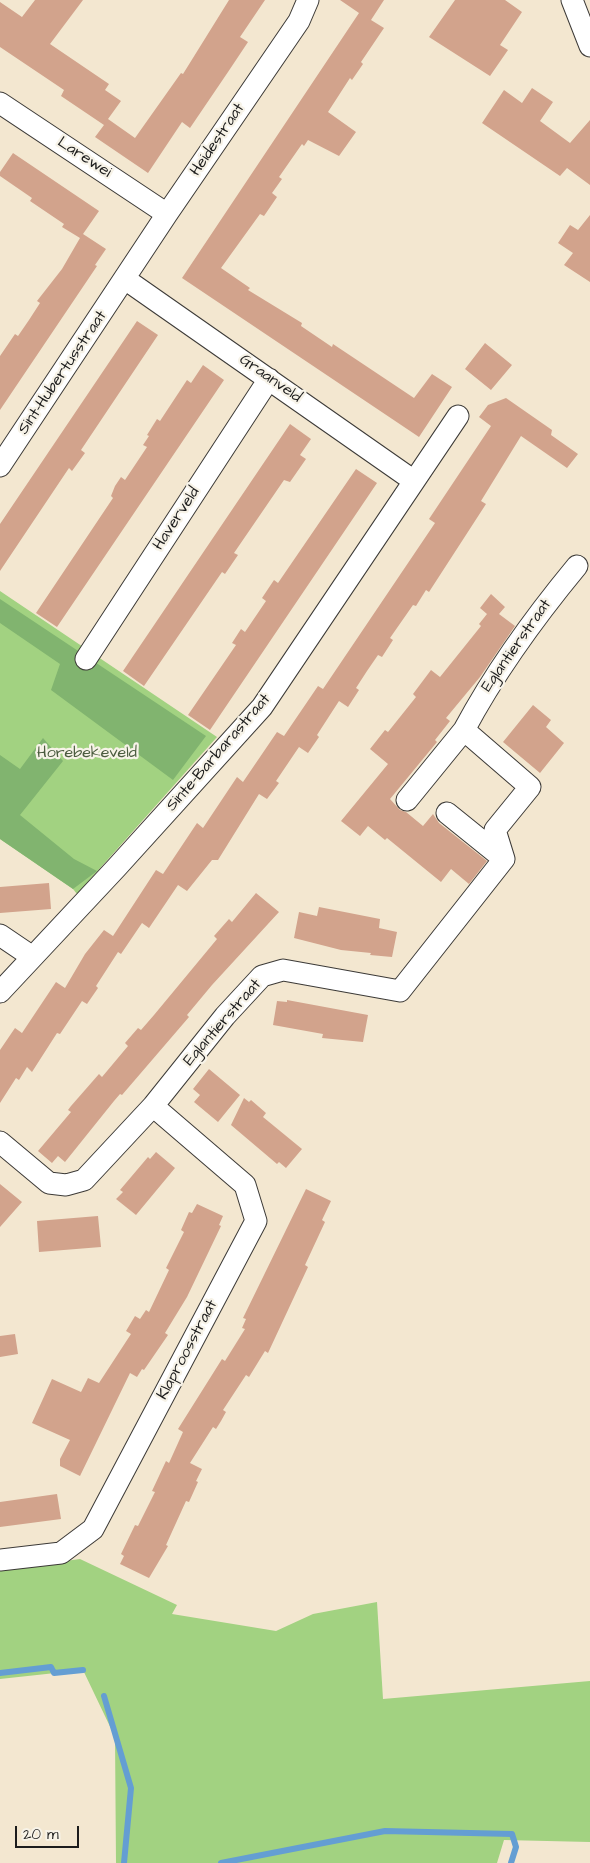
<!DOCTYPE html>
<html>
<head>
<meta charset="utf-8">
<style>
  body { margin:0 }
  #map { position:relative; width:590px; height:1863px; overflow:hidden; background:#f3e7d0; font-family:"Architects Daughter",sans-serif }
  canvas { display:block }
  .scale { position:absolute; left:15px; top:1826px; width:64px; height:22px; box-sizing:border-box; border:2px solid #1c1c1c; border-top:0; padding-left:6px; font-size:15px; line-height:18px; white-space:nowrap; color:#1c1c1c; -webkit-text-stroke:4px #f7f3e8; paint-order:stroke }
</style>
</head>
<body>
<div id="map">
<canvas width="590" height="1863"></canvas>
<div class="scale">20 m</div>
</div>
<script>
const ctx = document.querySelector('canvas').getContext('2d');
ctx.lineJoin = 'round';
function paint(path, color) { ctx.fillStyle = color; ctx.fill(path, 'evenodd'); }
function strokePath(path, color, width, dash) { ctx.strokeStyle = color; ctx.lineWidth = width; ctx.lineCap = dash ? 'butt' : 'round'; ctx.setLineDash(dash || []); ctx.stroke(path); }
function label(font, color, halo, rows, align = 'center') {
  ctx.font = font + ' "Architects Daughter",sans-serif'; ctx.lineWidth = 4.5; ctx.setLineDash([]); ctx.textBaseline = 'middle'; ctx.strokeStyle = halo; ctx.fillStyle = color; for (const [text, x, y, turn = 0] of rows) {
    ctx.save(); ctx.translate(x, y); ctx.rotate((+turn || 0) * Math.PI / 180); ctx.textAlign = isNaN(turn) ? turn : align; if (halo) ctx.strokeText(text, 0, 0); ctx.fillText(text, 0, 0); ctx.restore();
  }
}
paint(new Path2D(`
  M0,591l217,146 -140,157 -4,-5 -73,-50z
  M80,1559l97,46 -5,9 104,17 37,-17 64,-12 6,97 207,-18v161l-86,-2 -7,23h-381l-1,-126 -32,-67 -83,9v-109z`), '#a2d281');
paint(new Path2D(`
  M0,599l206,137 -33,44 -122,-90 9,-26 -60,-41z
  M43,738l20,23 -43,54 54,44 23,12 -24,18 -73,-50v-84l20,14z`), '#81b46f');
strokePath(new Path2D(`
  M0,1673l51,-6 3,6 29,-3
  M104,1696l27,92 -7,75
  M221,1863l164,-32 127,3 4,13 -5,16`), '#649ed3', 6);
paint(new Path2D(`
  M35,0h48l-33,44 59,40 -4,6 16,11 -13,18 27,19 46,-65 2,1 46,-74h36l-25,37 8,5 -20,30 -38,56 -8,-6 -34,51 -53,-36 9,-12 -43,-29 3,-6 -64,-43v-45l22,15z
  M340,0h44l-13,20 13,8 -23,34 2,2 -11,16 -2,-2 -22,34 28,20 -17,24 -31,-16 -4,6 -2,-2 -23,33 3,2 -10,14 5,4 -13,19 -4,-2 -39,54 29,20 -2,2 54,33 -1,3 31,21 1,-3 81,54 18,-24 20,13 -33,50 -237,-159 177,-265z
  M455,0h50l17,12 -22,33 8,5 -18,26 -61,-39z
  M532,88l21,14 -13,19 30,22 20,-23v65l-23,-17 -7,8 -78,-53 22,-33 18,13z
  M13,153l86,58 -16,23 23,15 -11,16 2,1 -97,144v-54l15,-22 3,2 11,-16 11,-17 -3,-2 25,-32 18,-31 -18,-11 2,-3 -34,-23 2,-3 -32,-22v-4z
  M590,215v67l-26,-17 9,-12 -15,-10 12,-18 8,5z
  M137,321l21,14 -77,115 4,3 -13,18 -3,-3 -69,103v-47z
  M485,343l27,22 -21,25 -26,-21z
  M203,365l21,15 -167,247 -21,-14 77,-115 -2,-2 4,-10 6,-9 4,3 22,-33 -4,-2 6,-9 -2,-1 10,-16 3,2 27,-41 4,3z
  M506,398l46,32 -1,5 27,19 -11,14 -46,-32 -40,65 5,3 -57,88 -3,-2 -10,16 -3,-1 -23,33 3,2 -11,17 -4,-2 -11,16 -11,17 3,2 -11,17 -9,-6 -22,34 2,2 -11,16 -9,-6 -23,34 3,2 -12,16 -8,-5 -41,66h-6l-25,31 -9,-6 -29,43 -7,-5 -21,31 -3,-2 -22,34 2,2 -11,16 -5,-3 -22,33 -3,-1 -25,39 -5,-5 -8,13 -3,-2 -16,25v-53l15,-22 7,5 34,-51 9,6 20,-34 19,-24 9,6 43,-66 7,4 34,-51 6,5 34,-51 6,5 34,-50 7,4 34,-50 5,3 112,-166 -6,-4 62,-93 -12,-9 9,-12z
  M290,424l21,15 -11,16 6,4 -16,23 -6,-2 -50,73 4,2 -13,19 -3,-2 -78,114 -21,-15z
  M356,469l21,14 -167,247 -22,-15 48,-70 -4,-2 9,-14 4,3 21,-31 -4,-3 12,-18 4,3z
  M491,594l14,13 -6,7 16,12 -35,51 -34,41 4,3 -15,19 2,2 -47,57 10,11 6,2 17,14 10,-12 6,9 48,38 -18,23 -18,-15 -10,13 -54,-44 -2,2 -17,-14 -8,10 -19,-15 47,-57 -18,-15 15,-19 3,2 28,-35 -3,-3 18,-24 9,7 41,-51 -2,-2 8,-10 -7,-6z
  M533,705l18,15 -5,7 18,16 -24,30 -37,-31z
  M49,883l2,26 -51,4v-26z
  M256,893l23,19 -67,73 -25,30 2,2 -67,78 -2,-1 -6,7 -49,61 -7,-6 -6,7 -14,-12 33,-39 -3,-2 3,-4 28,-32 3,3 26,-31 -3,-3 13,-15 3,2 13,-15 63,-76 -3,-3 15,-17 3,3z
  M319,907l61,12 -1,9 18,4 -5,25 -22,-2 1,-2 -30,-3 -47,-12 5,-26 18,4z
  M287,1000l81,15 -5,27 -41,-4 1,-4 -50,-9 4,-24 10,1z
  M209,1069l31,26 -22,27 -24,-20 6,-7 -7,-6z
  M244,1098l5,4 2,-2 15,13 -3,4 39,32 -16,19 -7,-6 -2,2 -46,-39z
  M156,1152l19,16 -39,47 -20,-16 7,-7 -3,-2 28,-33 2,2z
  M0,1184l22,18 -22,25z
  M306,1189l25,12 -9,19 3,2 -20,43 3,2 -40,86 -3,-2 -16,26 -3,-2 -23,35 3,2 -5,9 -5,8 -3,-2 -23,36 12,6 -6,12 2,1 -9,20 -3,-1 -20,44 2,1 -19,32 -29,-14 4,-8 -3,-2 14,-29 3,1 17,-34 -3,-1 14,-30 3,2 14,-31 -5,-3 44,-70 3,2 20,-32 -3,-1 4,-9 -3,-1z
  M197,1204l26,12 -4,9 2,1 -34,71 -22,36 3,2 -24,35 -2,-1 -5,8 -7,-4 -50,103 -20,-10v-7l10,-19 -38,-17 20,-44 29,13 7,-14 11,5 32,-49 -5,-3 9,-15 5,3 6,-9 3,2 20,-42 -3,-2 18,-36 -3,-2 8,-18 3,1z
  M98,1216l3,31 -62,5 -2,-31z
  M15,1334l3,20 -18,3v-21z
  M57,1494l4,25 -61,8v-25z`), '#d2a38c');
const minor = new Path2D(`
  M572,0l18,46
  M0,103l167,111
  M125,279l289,202
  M0,466l167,-252 132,-193 9,-21
  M86,659l183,-280
  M464,730c32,-60 70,-112 113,-164
  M447,813l57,46
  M0,935l31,21
  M0,992l117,-125 145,-160 196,-291
  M0,1142l49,41 17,2 18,-5 69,-74 72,-90 37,-40 21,-6 117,21 104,-132 -9,-29 35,-43 -66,-57 -57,70
  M0,1560l61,-7 32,-24 163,-308 -11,-36 -92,-79`);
strokePath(minor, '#3c3a37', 23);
strokePath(minor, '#fff', 21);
label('16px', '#1c1c1c', '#f7f3e8', [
  ["Heidestraat",218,140,-56],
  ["Larewei",84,158,33],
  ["Sint-Hubertusstraat",63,373,-56],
  ["Graanveld",270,379,35],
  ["Haverveld",177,519,-57],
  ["Eglantierstraat",517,646,-55],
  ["Sinte-Barbarastraat",219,753,-49],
  ["Eglantierstraat",223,1023,-49],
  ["Klaproosstraat",188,1350,-62]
]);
label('16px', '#4b5c3f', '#f7f3e8', [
  ["Horebekeveld",87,754]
]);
</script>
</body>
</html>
